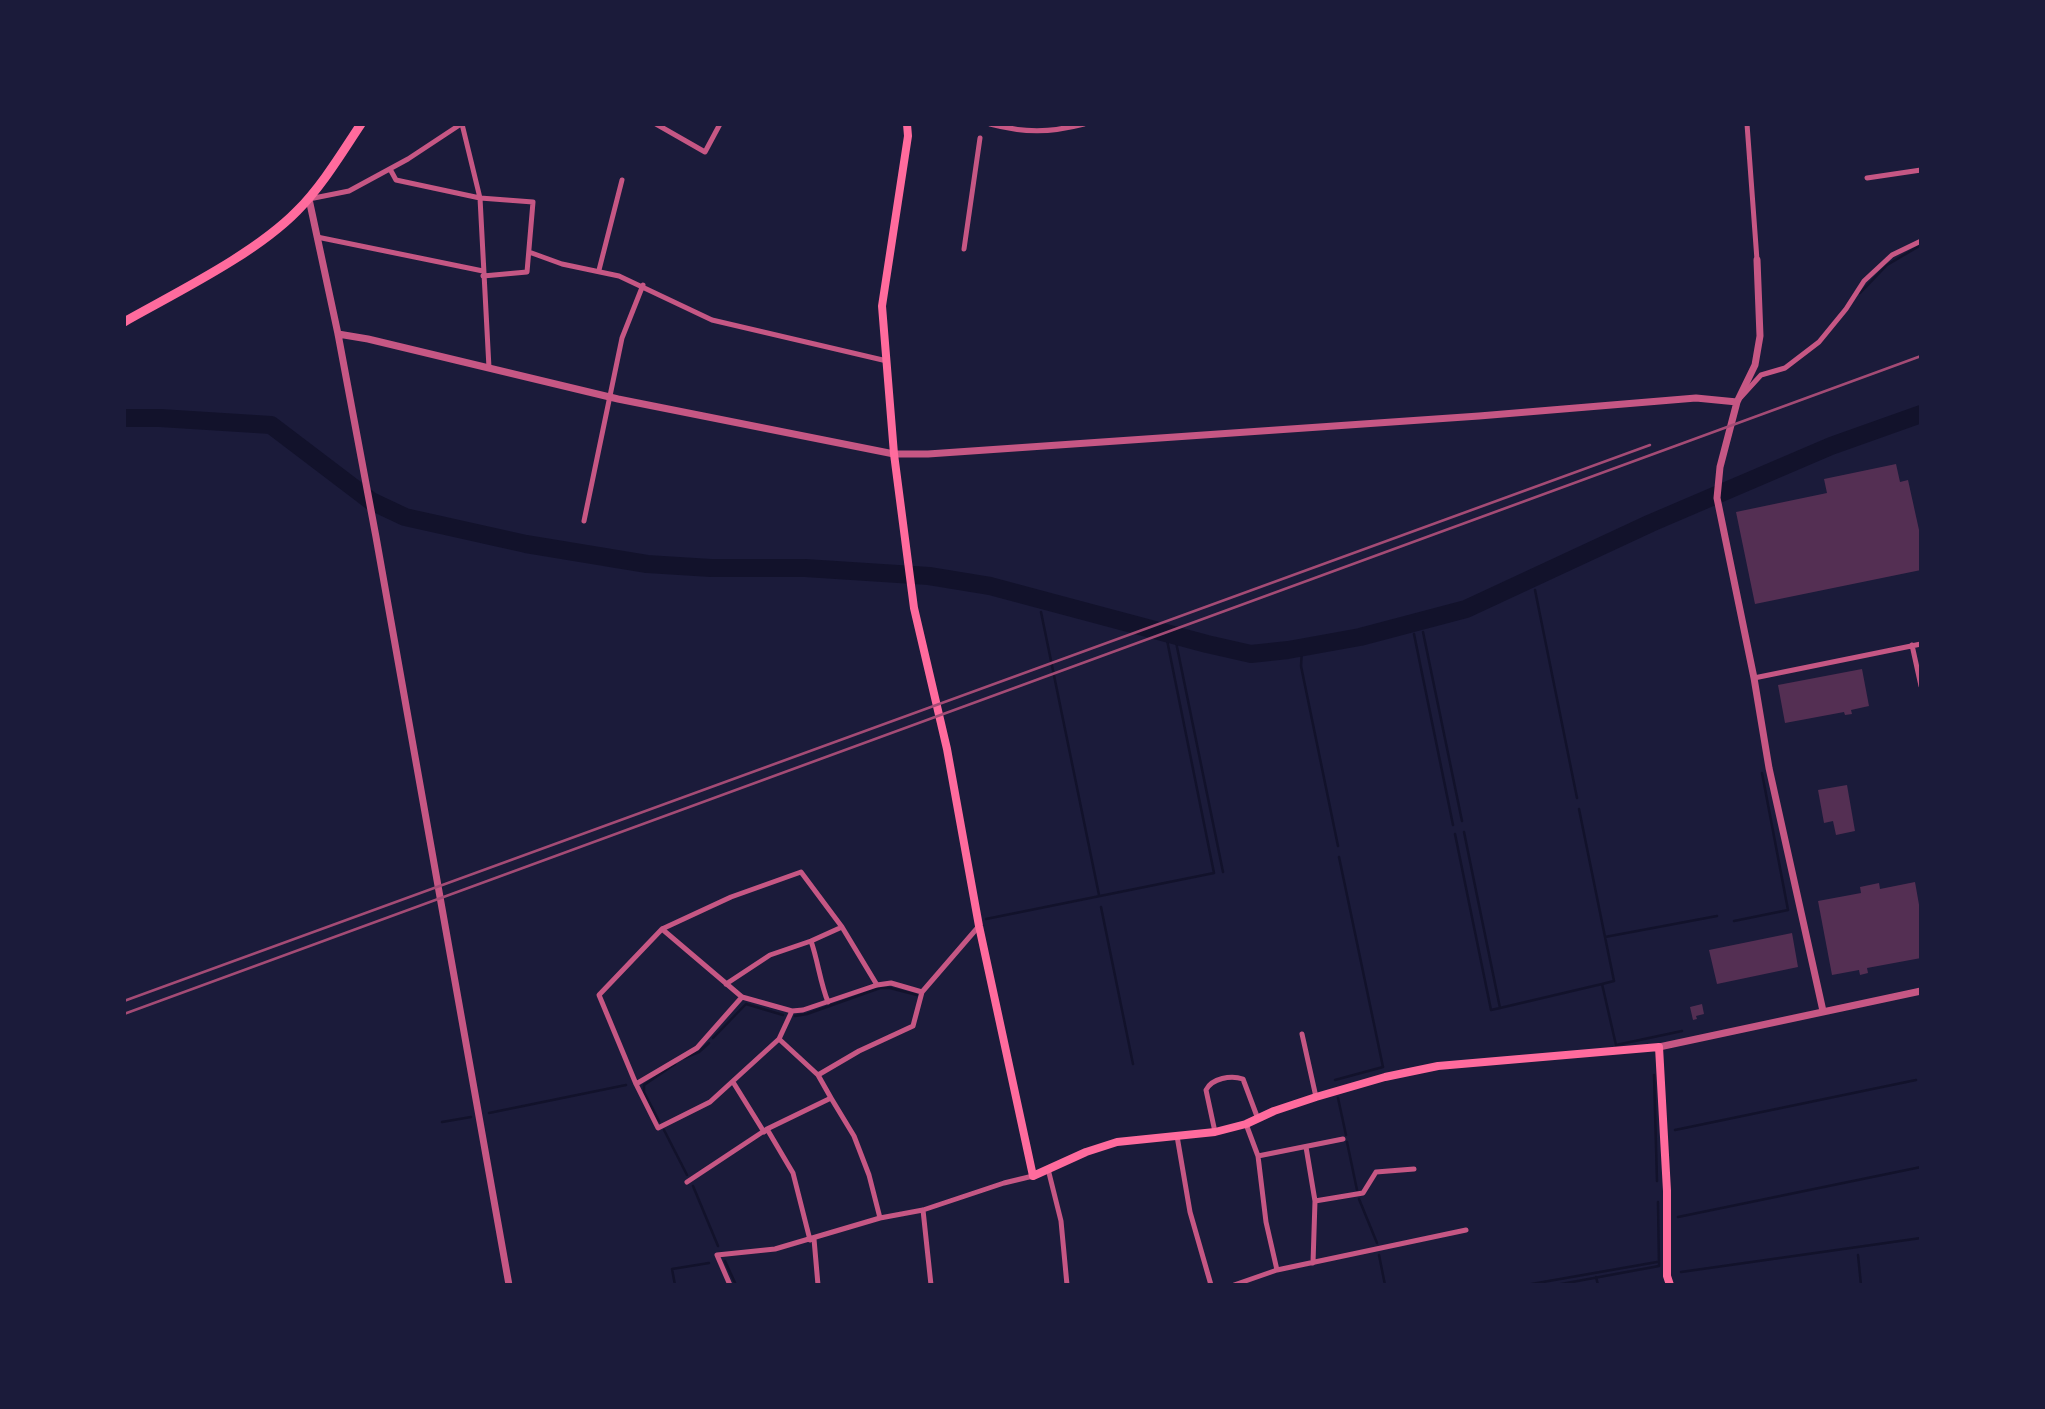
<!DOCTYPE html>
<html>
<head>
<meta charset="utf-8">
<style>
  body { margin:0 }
  #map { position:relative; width:2045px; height:1409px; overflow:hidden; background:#1b1b3a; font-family:Helvetica,sans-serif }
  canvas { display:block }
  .frame { position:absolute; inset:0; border:126px solid #1b1b3a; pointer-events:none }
</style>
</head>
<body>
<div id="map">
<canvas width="2045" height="1409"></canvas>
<div class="frame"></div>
</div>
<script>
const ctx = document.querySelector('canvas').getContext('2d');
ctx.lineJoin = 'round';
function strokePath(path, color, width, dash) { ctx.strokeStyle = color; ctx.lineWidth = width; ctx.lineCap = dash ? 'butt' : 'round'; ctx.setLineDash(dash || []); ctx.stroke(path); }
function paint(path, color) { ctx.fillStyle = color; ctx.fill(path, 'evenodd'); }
strokePath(new Path2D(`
  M1860,293l27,-28 34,-20
  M1535,590l42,208
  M1041,612l58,283
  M1423,632l39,189
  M1414,634l39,191
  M1176,642l47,230
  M1302,648l-1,18 37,180
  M1579,809l26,128 112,-21
  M1464,832l36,176 102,-24
  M1455,834l36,176 9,-2
  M1101,907l32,157
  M986,919l228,-46 -47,-233
  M1734,921l54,-11 -26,-137
  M1605,937l9,44 -12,3 14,61 66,-14
  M795,1016l12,-2 73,-26h10l27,7
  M713,1038l33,-34 37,11
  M684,1058l15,-6 10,-9
  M1654,1075l3,106
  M1335,1080l48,-13 -44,-210
  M1338,1098l8,37
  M489,1113l137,-28
  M659,1121l-15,-29v-7l31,-21
  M442,1122l29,-5
  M664,1130l23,45
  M1675,1130l241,-50
  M1347,1142l10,48
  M693,1186l25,60
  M1359,1199l18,44
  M1678,1217l243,-50
  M1379,1255l6,30
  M1858,1255l3,30
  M725,1261l11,24
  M1681,1272l240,-34
  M1596,1277l2,8
  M675,1285l-3,-16 37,-6
  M1526,1285l131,-23
  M1556,1285l103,-19 -1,-64`), '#12122b', 2.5);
strokePath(new Path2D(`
  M124,418h36l111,7 100,76 34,16 121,27 121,20 64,4h94l124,8 61,10 217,58 44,10 37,-4 72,-13 106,-28 185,-86 180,-77 90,-32`), '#12122b', 18);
paint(new Path2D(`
  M1896,464l4,18 8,-2 13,59v31l-166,34 -19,-92 91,-19 -3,-14z
  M1862,669l7,37 -18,4 1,4 -7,1 -1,-3 -59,11 -7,-38z
  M1847,785l8,46 -19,4 -3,-14 -9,2 -6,-33z
  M1915,882l6,34v42l-54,10 1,5 -8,2 -1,-5 -27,5 -14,-74 43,-8 -1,-6 19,-4 1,6z
  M1792,933l6,34 -81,17 -8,-34z
  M1702,1004l2,10 -8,2 1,3 -4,1 -3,-13z`), '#542f53');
strokePath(new Path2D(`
  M462,124l18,74 53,4 -6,70 -44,4
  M656,124l49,28 15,-28
  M990,124c35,9 59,9 94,0
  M1747,124l10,136
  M390,169l6,11 84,18 9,170
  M1867,178l54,-8
  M309,199l40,-8 59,-32 53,-35
  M317,237l166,34
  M964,249l16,-111
  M529,252l33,12 57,12 93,44 175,41
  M599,270l23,-90
  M1741,397l20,-22 24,-7 34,-26 27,-33 18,-28 28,-26 29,-14
  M584,521l38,-183 21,-53
  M1912,645l9,41
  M1754,678l167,-34
  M662,929l80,68 50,14 11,-1 74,-25 14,-2 31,9 57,-66
  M811,941c7,20 9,41 17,61
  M726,984l44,-29 41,-14 31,-14
  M792,1011l-13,28 -69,63 -52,26 -22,-44 -37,-89 63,-66 69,-32 70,-25 41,55 35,58
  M1302,1034l14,63
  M818,1075l41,-24 54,-25 9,-34
  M733,1082l31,50
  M636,1084l61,-36 45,-51
  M831,1098l23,38 15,39 11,43
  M1246,1124l12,32 8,66 11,48
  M767,1129l26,44 17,67
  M1215,1132l-9,-42c6,-12 25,-15 37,-11l15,40
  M1177,1136l13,76 21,73
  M1306,1147l9,54 -2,62
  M1258,1156l85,-17
  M1048,1169l13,52 6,64
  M687,1182l80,-53 64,-31 -13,-23 -39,-36
  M1315,1201l48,-8 13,-21 38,-3
  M923,1210l8,75
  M814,1239l4,46
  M730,1285l-13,-30 58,-6 105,-31 43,-8 81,-27 29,-7
  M1234,1285l43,-15 189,-40`), '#c65784', 5);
strokePath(new Path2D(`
  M309,199l29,135 38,203 133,748
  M1757,260l3,76 -5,29 -18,37 -17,65 -3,31 37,180 15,90 54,243
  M338,334l30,5 250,60 276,55h34l551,-38 217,-18 41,4
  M1659,1047l262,-56`), '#c65784', 7);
strokePath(new Path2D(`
  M907,124l1,12 -26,170 12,148 20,154 33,141 32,177 54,250 53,-24 31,-10 98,-10 31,-8 28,-13 42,-14 69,-20 53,-11 221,-19 8,144v85l3,9`), '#ff6b9d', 8);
strokePath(new Path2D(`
  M124,322c53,-30 131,-68 173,-111 25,-25 44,-57 64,-87`), '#ff6b9d', 9);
strokePath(new Path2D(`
  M124,1001l1526,-556
  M124,1014l1797,-658`), '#a44b75', 2.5);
</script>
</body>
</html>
